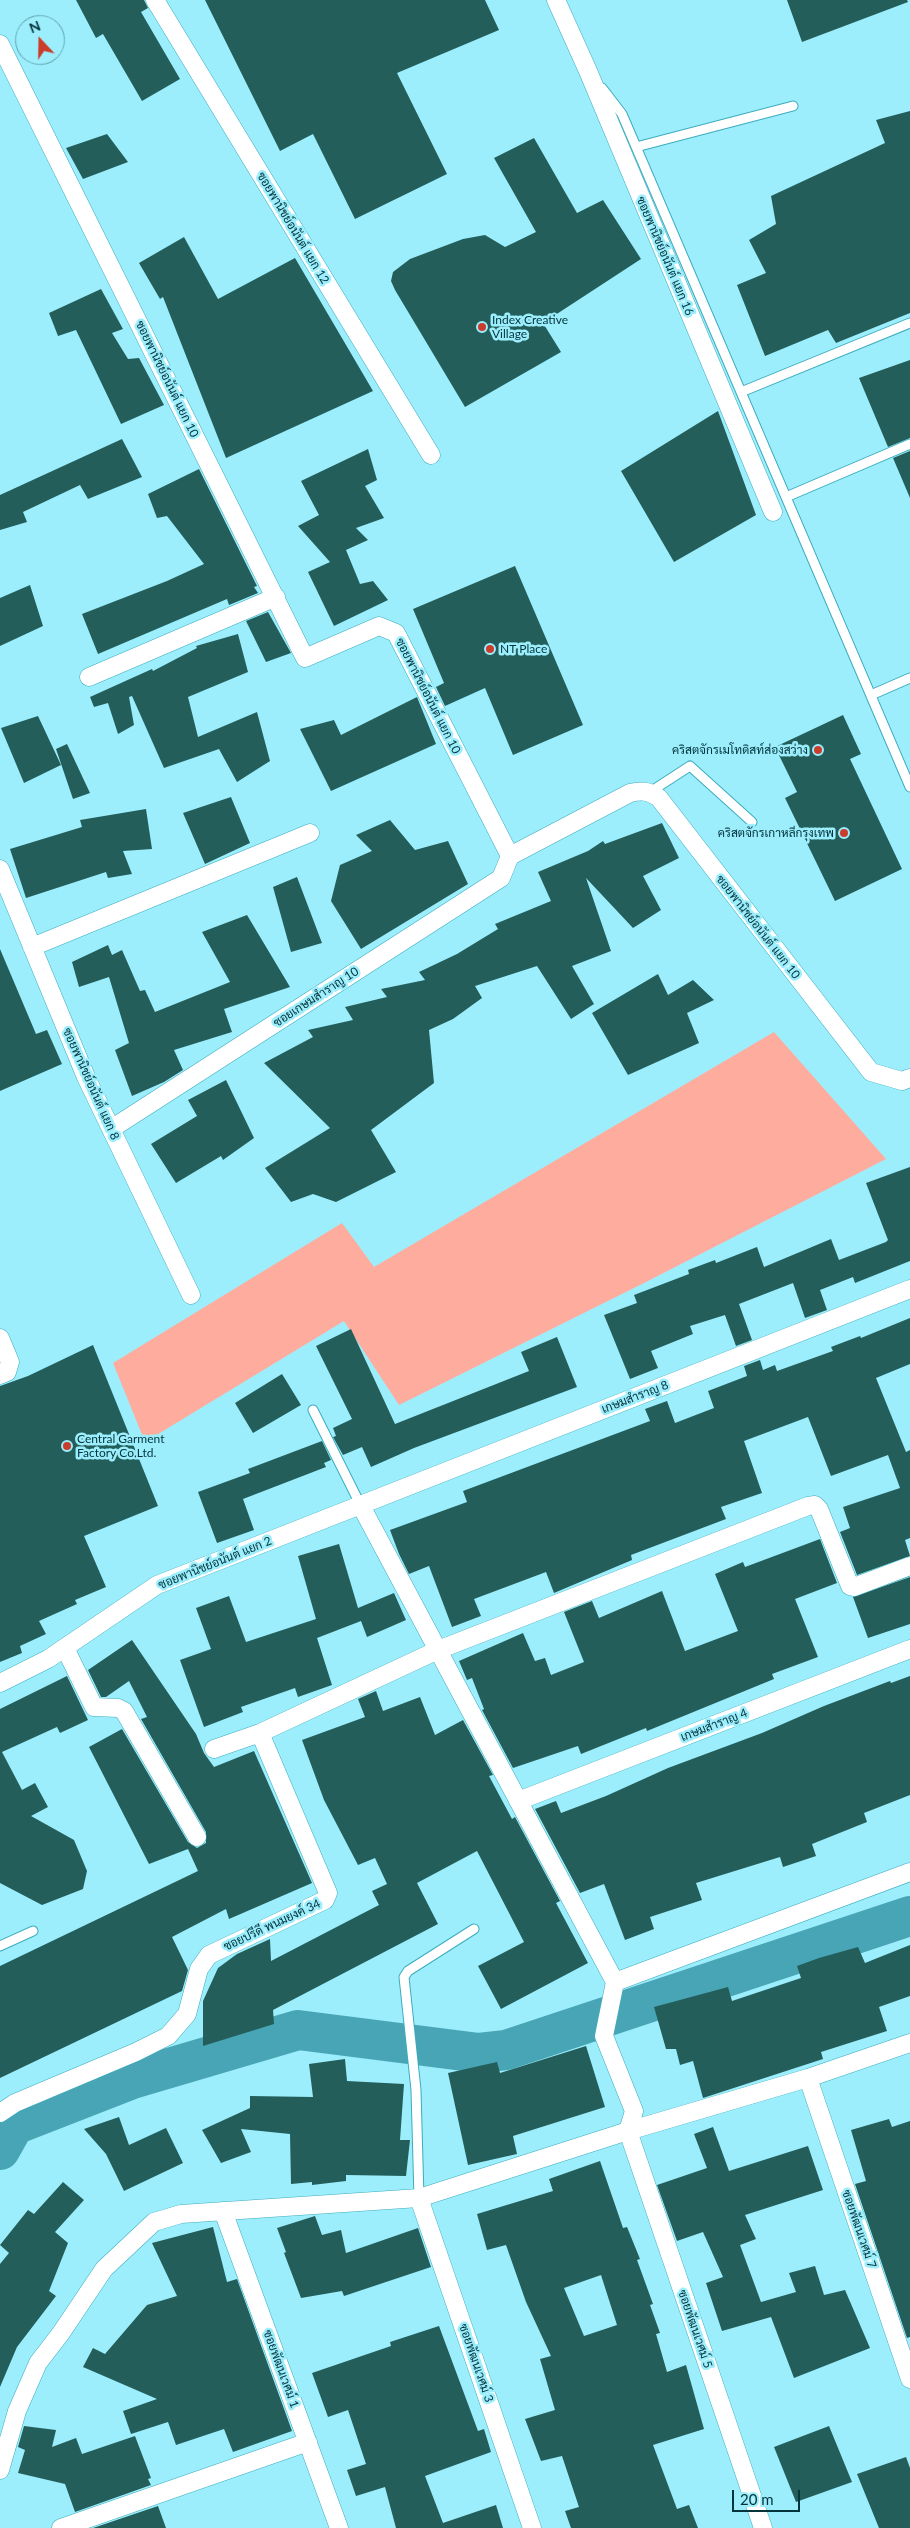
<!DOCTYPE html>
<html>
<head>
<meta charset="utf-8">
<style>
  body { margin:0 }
  #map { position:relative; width:910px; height:2528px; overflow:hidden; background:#9deefc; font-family:Lato,sans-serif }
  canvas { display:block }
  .north { position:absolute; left:15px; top:15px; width:50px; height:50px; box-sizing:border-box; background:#9deefc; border:1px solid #5fa4af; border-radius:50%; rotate:339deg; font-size:14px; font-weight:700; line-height:20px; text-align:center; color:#02343c }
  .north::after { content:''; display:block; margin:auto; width:18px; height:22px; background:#ca3d2c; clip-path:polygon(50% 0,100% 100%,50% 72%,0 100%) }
  .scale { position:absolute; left:732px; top:2490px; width:68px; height:22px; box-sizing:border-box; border:2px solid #02343c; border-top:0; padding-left:6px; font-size:15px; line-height:18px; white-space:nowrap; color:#02343c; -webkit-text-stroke:4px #9deefc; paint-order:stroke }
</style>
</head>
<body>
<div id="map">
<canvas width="910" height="2528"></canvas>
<div class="north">N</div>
<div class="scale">20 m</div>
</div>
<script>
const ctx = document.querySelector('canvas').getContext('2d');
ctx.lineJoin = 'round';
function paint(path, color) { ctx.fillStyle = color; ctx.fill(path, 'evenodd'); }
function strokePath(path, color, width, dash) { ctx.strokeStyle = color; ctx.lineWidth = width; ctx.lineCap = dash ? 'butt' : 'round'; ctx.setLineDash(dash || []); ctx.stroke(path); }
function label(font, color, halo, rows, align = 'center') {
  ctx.font = font + ' Lato,Sarabun,sans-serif'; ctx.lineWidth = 5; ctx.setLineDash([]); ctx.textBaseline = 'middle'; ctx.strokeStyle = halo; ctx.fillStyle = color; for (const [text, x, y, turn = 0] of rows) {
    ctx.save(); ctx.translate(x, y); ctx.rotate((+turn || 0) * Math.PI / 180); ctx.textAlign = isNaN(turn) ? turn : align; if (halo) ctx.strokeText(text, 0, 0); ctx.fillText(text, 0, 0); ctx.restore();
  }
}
paint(new Path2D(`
  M774,1032l112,127 -244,125 -243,121 -55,-84 -199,121 -32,-79 229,-140 32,44z`), '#feac9d');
strokePath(new Path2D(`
  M0,2150l14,-25 118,-46 166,-49 181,23 27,-3 404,-134`), '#48a5b5', 40);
paint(new Path2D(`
  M76,0h68l4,8 -7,4 39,67 -38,22 -39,-67 -7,4z
  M205,0h280l14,30 -102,43 50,101 -92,45 -42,-85 -33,17z
  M787,0h120l1,2 -106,40z
  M910,111v202l-74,30 -8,-13 -63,26 -28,-71 29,-12 -17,-33 27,-16 -5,-28 114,-53 -9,-23z
  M107,134l21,28 -45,17 -17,-31z
  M534,138l43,75 26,-13 38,59 -98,64 18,29 -96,55 -70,-117 -4,-9 2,-9 17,-13 53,-20 22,-4 20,12 31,-15 -42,-74z
  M184,237l34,62 77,-41 78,133 -147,67 -63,-161 -3,2 -21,-36z
  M101,289l22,40 -11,4 16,26 11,-1 25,47 -43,19 -45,-94 -18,6 -9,-23z
  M910,360v78l-22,9 -29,-69z
  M718,411l38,104 -82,47 -53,-91z
  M122,439l20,38 -54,22 -8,-14 -57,27 4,10 -27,8v-35z
  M368,449l9,31 -12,6 19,32 -28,10 12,12 -22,10 14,34 13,-3 15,19 -54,26 -26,-54 22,-10 -32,-36 21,-11 -18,-34z
  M910,451v47l-17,-40z
  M199,469l58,117 -3,1 4,6 -29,12 -2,-6 -129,55 -16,-40 85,-33 37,-17 -37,-48 -10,2 -9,-24z
  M515,566l68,159 -70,30 -28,-67 -40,18 -9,-19 8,-4 -31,-74z
  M30,585l13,41 -43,20v-48z
  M268,612l23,41 -25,9 -20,-41z
  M238,634l10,38 -60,25 10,40 59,-25 13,49 -33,21 -18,-33 -55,19 -32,-72 -3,1 5,28 -16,9 -10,-31 -14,4 -4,-10 62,-28 1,2 44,-23 -1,-2z
  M417,697l19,47 -105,47 -31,-62 34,-9 7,15z
  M843,715l18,39 -11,5 52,110 -67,32 -50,-103 12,-6 -22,-45z
  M38,716l23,49 -37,18 -23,-55z
  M67,744l23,49 -17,6 -17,-50z
  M231,797l19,46 -45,21 -22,-51z
  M146,809l6,40 -29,2 9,23 -24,4 -2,-6 -80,26 -16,-49 72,-22 -2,-7z
  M390,820l25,30 33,-9 20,43 -107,65 -30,-48 9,-36 32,-14 -16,-16z
  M662,823l17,35 -36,18 18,34 -28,18 -47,-50 25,73 -39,15 22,38 -23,15 -34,-53 -62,20 7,12 -29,21 -24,11 5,53 -63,47 25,42 -60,30 -23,-8 -22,8 -26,-34 65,-40 -66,-65 49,-26 -5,-7 45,-10 -8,-13 42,-10 -6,-8 44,-9 -6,-8 38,-18 41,-25 -3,-5 56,-23 -13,-29 50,-21 15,-10 2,3z
  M297,877l25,66 -31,9 -18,-65z
  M247,915l43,72 -66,22 8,23 -58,18 9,20 -19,12 -32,14 -17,-46 14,-7 -20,-66 -30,10 -7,-25 36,-17 4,10 10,-5 18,41 5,-1 10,22 75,-30 -28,-50z
  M0,949l36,85 11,-4 15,34 -62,27z
  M658,974l10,21 25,-15 21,20 -27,13 12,30 -71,32 -36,-62z
  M226,1080l28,58 -31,22 -2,-4 -45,27 -25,-39 46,-28 -9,-16z
  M910,1167v94l-55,22 -2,-6 -33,13 7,20 -22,8 -12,-35 -54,21 13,36 -16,6 -11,-31 -35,11 3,8 -42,17 7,17 -28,11 -26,-64 33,-12 -3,-8 55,-21 -1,-4 27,-10 1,3 41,-16 7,20 67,-28 8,21 47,-18 2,-2 -22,-57z
  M910,1318v46l-34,14 30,74 4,-2v88l-5,2 5,16 -53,19 -17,-43 10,-4 -7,-21 57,-19 -12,-33 -57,21 -23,-59 -64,24 18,52 -41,14 5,12 -95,36 1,5 -78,33 -8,-21 -72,27 7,17 -29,11 -23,-61 -20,8 -10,-20 -9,-24 77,-28 -4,-11 187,-70 -5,-12 22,-8 8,22 39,-15 -6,-17 39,-15 -3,-10 16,-6 3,10 12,-5 2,6 56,-20 -2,-4 29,-11 1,2z
  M351,1329l44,95 134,-53 -8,-19 36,-15 20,50 -163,61 -43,19 -9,-20 -19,8 -10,-18 3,-1 -3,-8 19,-9 -36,-73z
  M93,1345l65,161 -74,30 22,51 -31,13 2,4 -38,17 7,13 -26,12 2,7 -22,9v-276l28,-10z
  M282,1374l19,31 -48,28 -18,-30z
  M322,1441l9,19 -7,3 2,4 -83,32 11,31 -37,13 -19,-51 52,-19 -2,-4z
  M820,1539l17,44 -42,16 23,58 -46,17 2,5 -127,52 -1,-3 -65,26 -3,-8 -65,22 -31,-58 2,-1 -12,-31 -5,2 -8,-19 64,-28 12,28 10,-3 6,17 33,-13 -20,-50 28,-11 7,17 63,-27 23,60 53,-20 -23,-57 28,-12 2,5z
  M339,1544l19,64 36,-15 12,27 -39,17 -6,-16 -44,17 15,47 -34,12 -3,-9 -54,19 2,5 -39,15 -24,-67 31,-11 -15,-41 33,-12 17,46 70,-23 -18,-63z
  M910,1577v47l-42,14 -15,-41z
  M132,1640l64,94 8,19 10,14 40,-16 58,132 -83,36 -3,-10 -54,28 16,33 -6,21 -182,87v-112l198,-95 -10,-22 -39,15 -60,-117 33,-18 66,113 9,6 9,-5v-11l-65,-113 6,-2 -18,-36 -23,16h-5l-13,-27z
  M67,1676l21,44 -28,13 -3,-6 -55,25 20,38 13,-7 13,24 -17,9 43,24 13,31 -4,18 -41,16 -42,-22v-174z
  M910,1676v119l-46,18 3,9 -55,22 4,12 -33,11 -3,-10 -84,26 6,17 -52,17 4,12 -29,11 -21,-56 -24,9 -45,-84 21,-8 5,12 45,-17 62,-28 94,-35 62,-27 66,-25 1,2z
  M376,1691l7,20 37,-14 15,38 28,-15 30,55 -4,1 23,43 3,-2 45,84 -4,2 32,60 -87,46 -23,-43 46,-24 -47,-91 -60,32 21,41 -165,86 1,14 -71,22v-45l15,-33 19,-14 33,-15 1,22 108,-56 -7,-14 15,-7 -12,-26 -17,7 -34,-65 -22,-60 63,-23 -7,-18z
  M910,1945v51l-31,11 8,24 -66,21 2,7 -120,39 -10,-37 -13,4 -4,-16h-10l-12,-42 74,-20 4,14 69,-23 -4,-12 22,-8 39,-11 7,16z
  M586,2046l19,61 -92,29 4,18 -49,11 -20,-92 49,-11 3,11z
  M345,2059l2,22 57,3 -4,56h10l-4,36 -60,-1v6l-34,4v-3l-21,2 -1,-50 -49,-5 10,23 -30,11 -19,-33 48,-22v-12l63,1 -4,-33z
  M119,2117l10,28 37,-17 17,35 -59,28 -18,-37 -22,-25z
  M889,2119l3,8 18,-6v216l-3,1 -52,-154 11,-3 -15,-51z
  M713,2127l16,44 79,-25 15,44 -78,25 11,24 -16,6 21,57 35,-10 -7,-19 26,-7 9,29 21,-5 25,58 -76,30 -23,-61 -49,14 -16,-48 17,-6 -20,-45 -26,9 -20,-56 50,-17 -13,-34z
  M600,2161l23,67 4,-1 13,32 -3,1 16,44 -3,1 10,28 -4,1 11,38 19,-7 18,64 -51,16 24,64 12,-4 9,23h-127l-6,-17 14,-4 -17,-51 -21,5 -16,-42 30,-9 -15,-51 11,-3 -25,-54 -20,-57 -19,5 -10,-36 76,-23 -4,-12zM601,2275l16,50 -33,11 -20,-48z
  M63,2182l21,18 -29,32 13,11 -19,48 7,5 -39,51 -17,40v-123l9,-11 -9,-8 28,-35 6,4z
  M315,2216l7,19 19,-5 5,23 72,-25 13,39 -87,29 -2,-5 -41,7 -17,-45 2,-1 -9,-24z
  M213,2227l14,55 10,-3 55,152 -59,21 -9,-23 -48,16 -8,-23 -37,12 -8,-23 34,-12 -74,-32 10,-19 12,6 42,-49 30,-9 -25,-53z
  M439,2326l39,105 6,-2 7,23 -66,24 18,47 53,-18 7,23h-107l-11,-41 -29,9 -9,-26 19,-6 -18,-54 -20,7 -16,-44 79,-27 -1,-4z
  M24,2426l32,4 -4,17 24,-9 6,16 53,-18 16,42 -3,1 3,6 -76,27 -10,-28 -47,-11 7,-23 -7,-3z
  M829,2426l23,56 -56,20 -22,-55z
  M906,2457l4,11v60h-31l-22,-54z
  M158,2506l8,22h-73z`), '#235e5b');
const service = new Path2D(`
  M602,88l20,26 288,673
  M636,147l157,-41
  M741,392l169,-69
  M786,497l124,-53
  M871,695l39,-17
  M650,792l40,-26 62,56
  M313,1410l47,94
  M0,1946l33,-15
  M419,2198l-3,-108 -12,-113 4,-6 66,-42`);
const minor = new Path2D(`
  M155,0l276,455
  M556,0l32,71 185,441
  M0,44l305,614 74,-32 17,7 114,223 120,-63c12,-3 19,-2 29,5l212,274 31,9 8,-3
  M89,677l187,-80
  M0,869l86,208 105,218
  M32,947l278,-114
  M111,1129l390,-251 9,-22
  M0,1338l10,24 -3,10 -7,3
  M360,1504l255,478 -11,54 30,75 -6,20 135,397
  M65,1648l29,59 24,1 6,3 73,126
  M0,1683l48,-24 109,-74 753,-296
  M214,1749l46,-16
  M518,1801l392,-152
  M615,1982l295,-110
  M808,2078l102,301
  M0,2113l15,-10 121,-51 32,-16 19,-22 12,-45 10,-14 116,-55 3,-7 -68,-160 178,-83 370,-144 7,-1 4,4 31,77 4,1 56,-21
  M419,2198l113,330
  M223,2211l116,317
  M0,2470l17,-59 21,-48 23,-30 43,-64 50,-47 27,-8 238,-16 209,-67 180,-53 102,-35
  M61,2528l247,-86`);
strokePath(service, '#3cacbe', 11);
strokePath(minor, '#3cacbe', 19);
strokePath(service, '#fff', 9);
strokePath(minor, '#fff', 18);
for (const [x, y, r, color] of [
  [482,327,5,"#ca3d2c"],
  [490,649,5,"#ca3d2c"],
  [818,750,5,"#ca3d2c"],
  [844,833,5,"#ca3d2c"],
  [67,1446,5,"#ca3d2c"]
]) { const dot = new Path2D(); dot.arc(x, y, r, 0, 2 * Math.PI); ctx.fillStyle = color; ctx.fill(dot); strokePath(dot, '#9deefc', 2); }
label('12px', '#02343c', '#9deefc', [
  ["ซอยพานิชย์อนันต์ แยก 12",293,228,59],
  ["ซอยพานิชย์อนันต์ แยก 16",665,256,67],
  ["ซอยพานิชย์อนันต์ แยก 10",167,379,64],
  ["ซอยพานิชย์อนันต์ แยก 10",428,696,63],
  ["ซอยพานิชย์อนันต์ แยก 10",758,927,52],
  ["ซอยเกษมสำราญ 10",316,997,-33],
  ["ซอยพานิชย์อนันต์ แยก 8",91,1084,66],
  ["เกษมสำราญ 8",635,1397,-21],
  ["ซอยพานิชย์อนันต์ แยก 2",215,1563,-22],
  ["เกษมสำราญ 4",714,1725,-21],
  ["ซอยปรีดี พนมยงค์ 34",272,1925,-25],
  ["ซอยพัฒนเวศม์ 7",859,2229,71],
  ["ซอยพัฒนเวศม์ 5",695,2329,71],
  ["ซอยพัฒนเวศม์ 3",476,2363,71],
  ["ซอยพัฒนเวศม์ 1",281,2369,70]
]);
label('12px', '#02343c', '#9deefc', [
  ["Index Creative",492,320],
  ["Village",492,334],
  ["NT Place",500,649],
  ["คริสตจักรเมโทดิสท์ส่องสว่าง",808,750,"right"],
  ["คริสตจักรเกาหลีกรุงเทพ",834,833,"right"],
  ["Central Garment",77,1439],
  ["Factory Co.Ltd.",77,1453]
], 'left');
</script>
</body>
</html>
